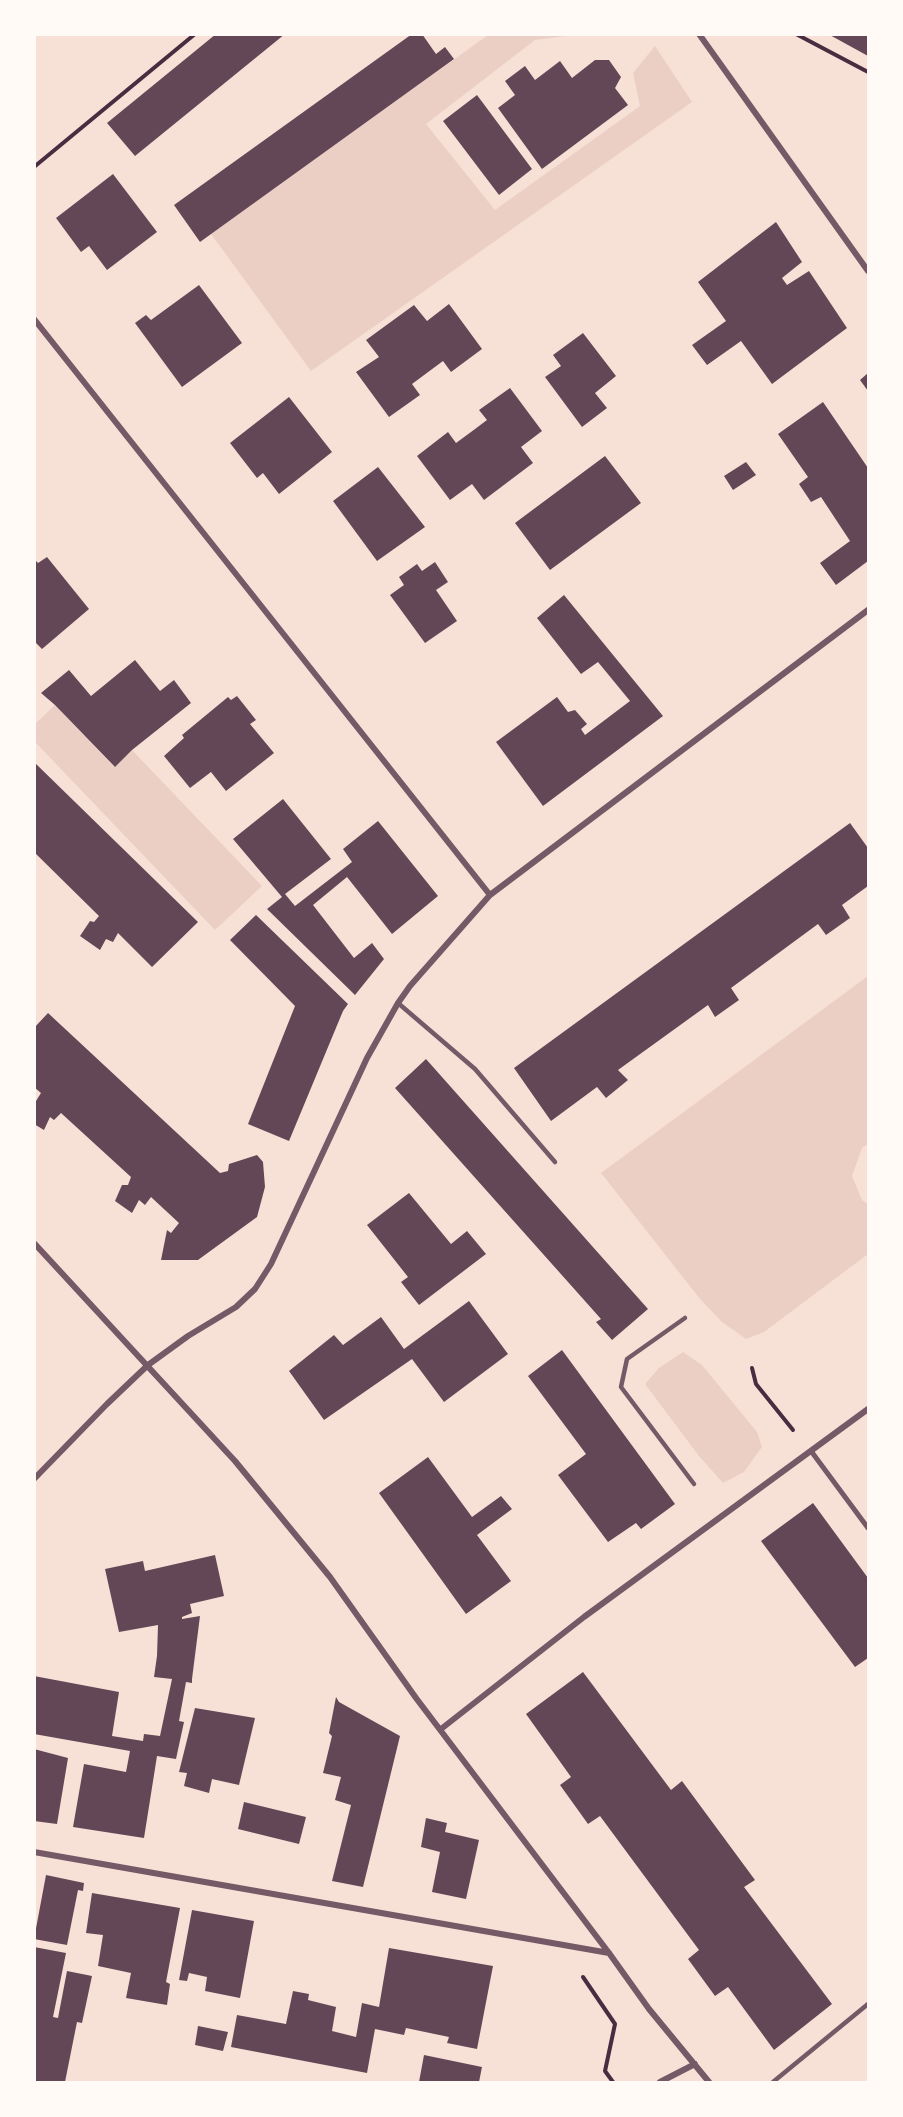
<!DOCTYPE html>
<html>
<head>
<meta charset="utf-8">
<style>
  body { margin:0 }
  #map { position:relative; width:903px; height:2117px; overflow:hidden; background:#f7e1d7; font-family:"Alegreya Sans",sans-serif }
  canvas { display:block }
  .frame { position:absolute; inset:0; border:36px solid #fffaf5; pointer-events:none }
</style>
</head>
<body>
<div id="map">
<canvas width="903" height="2117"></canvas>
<div class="frame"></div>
</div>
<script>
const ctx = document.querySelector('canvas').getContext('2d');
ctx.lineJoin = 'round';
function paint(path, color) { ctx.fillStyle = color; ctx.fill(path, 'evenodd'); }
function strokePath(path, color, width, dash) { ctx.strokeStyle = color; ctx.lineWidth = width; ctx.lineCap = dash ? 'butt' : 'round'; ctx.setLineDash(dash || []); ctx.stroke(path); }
paint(new Path2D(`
  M488,35h86l-39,5 -109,84 69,86 145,-104 -7,-33 22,-27 37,56 -381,269 -100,-137z
  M55,705l59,62 18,-17 130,136 -47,44 -180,-188v-18z
  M868,976v168l-6,4 -10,28 10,24 6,4v50l-104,78 -18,7 -24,-17 -22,-23 -99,-126z
  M683,1352l19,13 55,67 5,15 -18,25 -21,11 -24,-27 -54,-72 14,-16z`), '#ebcfc5');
paint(new Path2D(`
  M216,34h69l-150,122 -28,-33z
  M412,34h10l14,20 9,-7 9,12 -254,183 -26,-37z
  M828,34h40v22z
  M595,60h14l12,17 -6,11 13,17 -86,64 -44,-61 17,-13 -10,-14 20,-15 10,14 25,-19 12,17z
  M477,95l55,74 -33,26 -56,-74z
  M113,174l44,58 -50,38 -18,-24 -8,6 -25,-34z
  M776,222l26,40 -20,16 5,7 22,-14 38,57 -75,56 -31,-43 -34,24 -15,-20 34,-24 -28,-39z
  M199,285l43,58 -60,44 -47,-64 11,-8 5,5z
  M449,304l33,45 -31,23 -8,-11 -31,23 8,11 -31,22 -33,-45 23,-15 -13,-17 48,-35 13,16z
  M583,333l33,43 -21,17 12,15 -25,19 -37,-50 16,-11 -8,-11z
  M868,373v18l-8,-11z
  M510,388l32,43 -21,16 12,16 -49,37 -12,-16 -22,16 -33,-44 31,-24 8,11 15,-11 16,-12 -8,-10z
  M289,397l43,55 -53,42 -16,-21 -6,5 -27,-35z
  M823,402l45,66v93l-32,24 -16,-22 30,-22 -29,-44 -10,5 -12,-18 9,-7 -30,-43z
  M605,456l36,47 -91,67 -35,-47z
  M746,462l10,13 -23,15 -9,-14z
  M378,467l47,60 -48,34 -44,-60z
  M47,557l42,52 -47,40 -8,-8v-82l4,4z
  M435,562l13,20 -12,8 21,31 -32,22 -35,-48 14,-10 -5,-8 18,-13 5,7z
  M564,595l99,121 -120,90 -47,-64 61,-45 11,15 7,-2 12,14 -6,5 4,6 45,-34 -32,-39 -17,12 -44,-56z
  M135,660l25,31 14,-11 17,23 -59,47 -17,17 -60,-62 -14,-12 28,-23 22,26z
  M237,696l19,24 -6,4 24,29 -48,38 -15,-19 -21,16 -26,-32 20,-18 -2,-3 46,-38 3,3z
  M34,762l164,160 -46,45 -34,-34 -5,9 -7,-3 -6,11 -20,-14 10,-15 4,1 5,-6 -65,-64z
  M283,799l48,60 -46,35 10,12 57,-44 -9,-13 35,-28 60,75 -46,38 -45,-57 -34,28 41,53 18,-15 12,16 -29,36 -88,-86 15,-12 -49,-58z
  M850,823l18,25v38l-26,19 8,13 -24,17 -8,-11 -87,64 8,12 -24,17 -7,-12 -90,65 10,10 -22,18 -9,-11 -46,34 -37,-53z
  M256,915l92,89 -5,7 -54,130 -41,-17 47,-118 -65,-66z
  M48,1013l172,160 8,-2 1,-7 28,-9 6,7 2,25 -8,30 -59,43h-37l6,-30 4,3 8,-10 -28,-26 -6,8 -6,-5 -7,13 -17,-12 7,-16h6l3,-8 -70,-64 -7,7 -4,-3 -6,13 -10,-6v-23h2l5,-8 -7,-6v-59z
  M426,1059l222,250 -36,31 -16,-18 5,-3 -206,-231z
  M409,1193l42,51 16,-13 19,23 -67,51 -18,-23 7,-5 -41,-52z
  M469,1301l39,53 -64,48 -32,-43 -88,61 -35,-49 45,-36 9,10 38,-28 23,32z
  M562,1350l113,154 -34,25 -5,-6 -28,19 -50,-67 28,-21 -58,-78z
  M428,1457l44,60 29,-21 11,13 -35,26 34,46 -45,33 -87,-121z
  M813,1503l55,75v80l-13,9 -94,-126z
  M215,1555l9,41 -34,8 2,9 -10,4v2l18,-3 -8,63v4l-6,-1 -7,39 5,1 -8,37 -19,-3 -13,82 -71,-11 11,-63 42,8 4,-21 -96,-17v-58l85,16 -7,44 31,5 1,-7 16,2 12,-57 -18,-2 3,-21 1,-31 -39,7 -14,-63 38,-8 2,10z
  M583,1672l88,118 11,-9 73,99 -11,7 88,117 -58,46 -46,-63 -13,9 -27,-37 11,-9 -99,-134 -12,8 -28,-39 11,-8 -45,-63z
  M336,1697l3,5 61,34 -37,151 -31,-6 19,-76 -16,-5 6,-23 -18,-4 9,-37 -3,-3z
  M195,1708l60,10 -16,67 -27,-6 -3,14 -25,-7 3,-13 -8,-1z
  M34,1749l34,9 -11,66 -23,-3z
  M244,1802l62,15 -7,27 -61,-15z
  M426,1818l21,5 -2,9 34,8 -13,59 -34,-7 8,-40 -19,-5z
  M46,1875l38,8 -1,8 -5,-1 -11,55 -33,-6z
  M92,1893l88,15 -14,74 4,2 -3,21 -41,-7 5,-25 -33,-7 5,-31 -17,-2z
  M192,1910l62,11 -14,77 -35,-7 2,-14 -18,-4 -2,8 -8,-1z
  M34,1947l32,6 -13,64 5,1 9,-47 25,5 -10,47 -5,-1 -12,60h-31z
  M389,1948l104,18 -16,83 -30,-6 2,-6 -43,-9 -2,7 -29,-6 -8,44 -136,-26 6,-32 49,9 7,-33 16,3 -1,6 28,7 -4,24 24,6 6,-34 17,4z
  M198,2026l30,6 -5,19 -28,-6z
  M424,2055l58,12 -3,15h-60z`), '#644757');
strokePath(new Path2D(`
  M796,34l72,38
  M34,167l161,-133
  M752,1368l4,16 37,46
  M583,1977l32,47 -10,47 8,11`), '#4a2c40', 4);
strokePath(new Path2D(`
  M398,1003l77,66 80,93
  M685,1318l-58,41 -6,28 73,97
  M773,2082l95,-78`), '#755966', 4.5);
strokePath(new Path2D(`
  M811,1451l57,77`), '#755966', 5);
strokePath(new Path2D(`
  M699,34l169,237
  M34,319l456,576
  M34,1243l201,218 95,116 86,121 193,255 40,56 60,73
  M34,1479l73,-75 41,-39 40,-29 48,-29 19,-18 16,-25 96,-206 31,-55 12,-17 80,-91 378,-285
  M441,1729l143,-112 284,-208
  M34,1852l575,101
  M660,2082l35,-18`), '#755966', 6);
</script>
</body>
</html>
